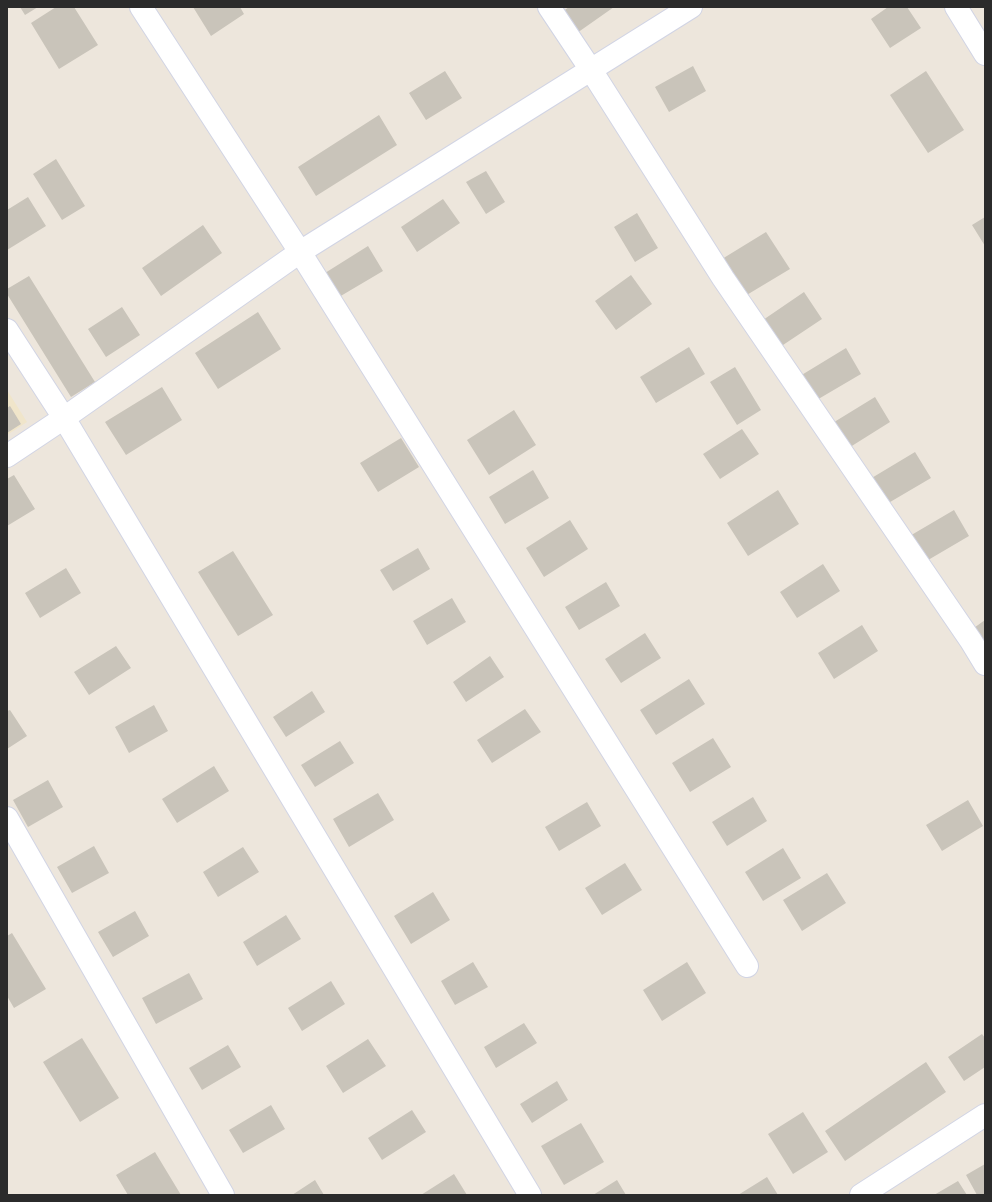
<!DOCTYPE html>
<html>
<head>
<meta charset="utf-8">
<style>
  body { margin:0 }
  #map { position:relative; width:992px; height:1202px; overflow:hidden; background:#ede6dc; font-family:Inter,sans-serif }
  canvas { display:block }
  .frame { position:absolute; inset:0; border:8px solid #2b2b2b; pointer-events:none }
</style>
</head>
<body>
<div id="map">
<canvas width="992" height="1202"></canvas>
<div class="frame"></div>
</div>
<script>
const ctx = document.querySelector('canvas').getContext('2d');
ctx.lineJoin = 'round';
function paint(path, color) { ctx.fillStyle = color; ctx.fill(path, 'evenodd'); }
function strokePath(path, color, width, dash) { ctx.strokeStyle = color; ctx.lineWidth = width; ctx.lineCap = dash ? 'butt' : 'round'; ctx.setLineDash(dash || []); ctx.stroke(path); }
paint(new Path2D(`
  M7,390l20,32 -20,13z`), '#f0e5ca');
paint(new Path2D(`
  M20,7h18l-13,8z
  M56,7h18l24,38 -39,24 -28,-46z
  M193,7h47l4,7 -33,22z
  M569,7h45l-37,26 -15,-21z
  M888,7h19l14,21 -31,20 -19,-29z
  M693,66l13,25 -37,21 -14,-25z
  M445,71l17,27 -36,22 -17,-27z
  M926,71l38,59 -36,23 -38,-58z
  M379,115l18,30 -81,51 -18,-29z
  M56,159l29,47 -23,14 -29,-46z
  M486,171l19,31 -19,12 -20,-32z
  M28,197l18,29 -39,24v-40z
  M443,199l17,24 -43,29 -16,-25z
  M637,213l21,35 -23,14 -21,-35z
  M985,217v29l-13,-21z
  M203,225l19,28 -61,43 -19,-28z
  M766,232l24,37 -45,27 -23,-37z
  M368,246l15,25 -44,26 -14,-24z
  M631,275l21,29 -36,26 -21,-29z
  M29,276l66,106 -24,15 -64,-103v-5z
  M804,292l18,27 -42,28 -17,-27z
  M122,307l18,28 -34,22 -18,-28z
  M258,312l23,37 -63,40 -23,-36z
  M689,347l16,27 -49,29 -16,-26z
  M846,348l15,26 -46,27 -15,-25z
  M735,367l26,43 -24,15 -27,-43z
  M162,387l20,33 -56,35 -21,-33z
  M875,397l15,25 -43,27 -16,-25z
  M10,406l11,18 -14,9v-25z
  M514,410l22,35 -47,30 -22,-35z
  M742,429l17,25 -39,25 -17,-25z
  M401,438l18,29 -41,25 -18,-29z
  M915,452l16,26 -46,27 -15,-26z
  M533,470l16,28 -44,26 -16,-27z
  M14,475l21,34 -28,17v-47z
  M778,490l21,34 -51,32 -21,-33z
  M954,510l15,26 -46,27 -15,-26z
  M570,520l18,29 -44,28 -18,-29z
  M418,548l12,21 -37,22 -13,-21z
  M233,551l40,64 -35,21 -40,-64z
  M823,564l17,27 -43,27 -17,-26z
  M66,568l15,25 -41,25 -15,-25z
  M606,582l14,24 -41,24 -14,-23z
  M452,598l14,24 -39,23 -14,-24z
  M985,620v33l-14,-23z
  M862,625l16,26 -44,28 -16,-26z
  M645,633l16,25 -40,25 -16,-24z
  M116,646l15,22 -42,27 -15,-23z
  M490,656l14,21 -38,25 -13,-20z
  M689,679l16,25 -49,31 -16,-25z
  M312,691l13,21 -39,25 -13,-20z
  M154,705l14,26 -39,22 -14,-26z
  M525,709l16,23 -49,31 -15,-23z
  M10,710l17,26 -20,13v-38z
  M713,738l18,29 -41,25 -18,-29z
  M340,741l14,22 -39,24 -14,-22z
  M214,766l15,25 -52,32 -15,-24z
  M48,780l15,27 -35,20 -15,-27z
  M378,793l16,27 -45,27 -16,-28z
  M753,797l14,24 -40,25 -15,-24z
  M968,800l15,26 -41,25 -16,-26z
  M587,802l14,24 -42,25 -14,-24z
  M94,846l15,27 -37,20 -15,-26z
  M243,847l16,25 -41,25 -15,-25z
  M783,848l18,30 -38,23 -18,-29z
  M625,863l17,27 -40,25 -17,-27z
  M827,873l19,30 -44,28 -19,-31z
  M433,892l17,28 -39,24 -17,-28z
  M135,911l14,25 -36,21 -15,-25z
  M286,915l15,24 -44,27 -14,-24z
  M12,933l34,56 -32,19 -7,-12v-60z
  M473,962l15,25 -33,18 -14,-24z
  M687,962l19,31 -44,28 -19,-31z
  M189,973l14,26 -47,25 -14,-26z
  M331,981l14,23 -43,27 -14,-23z
  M524,1023l13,20 -41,25 -12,-21z
  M982,1034l3,4v29l-21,14 -16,-24z
  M82,1038l37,60 -39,24 -37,-60z
  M368,1039l18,27 -43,27 -17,-27z
  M228,1045l13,22 -39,23 -13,-22z
  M926,1062l20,30 -101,69 -20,-30z
  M557,1081l11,19 -36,23 -12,-19z
  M271,1105l14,24 -42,24 -14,-23z
  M412,1110l14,22 -44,28 -14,-22z
  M803,1112l25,40 -35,22 -25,-40z
  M581,1123l23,39 -40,23 -23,-39z
  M155,1152l26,43h-53l-12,-20z
  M985,1164v31h-8l-11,-20z
  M454,1174l13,21h-46z
  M767,1177l11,18h-40z
  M315,1180l9,15h-32z
  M617,1180l9,15h-33z
  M958,1181l9,14h-33z`), '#c9c4ba');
const minor = new Path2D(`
  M141,7l159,245 447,714
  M549,7l42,63 132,208 248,363 14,23
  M956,7l29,47
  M7,330l57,88 466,777
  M7,456l57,-38 236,-166 391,-245
  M7,818l216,377
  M861,1195l124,-80`);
strokePath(minor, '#d1d4e4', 24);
strokePath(minor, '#fff', 22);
</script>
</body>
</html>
